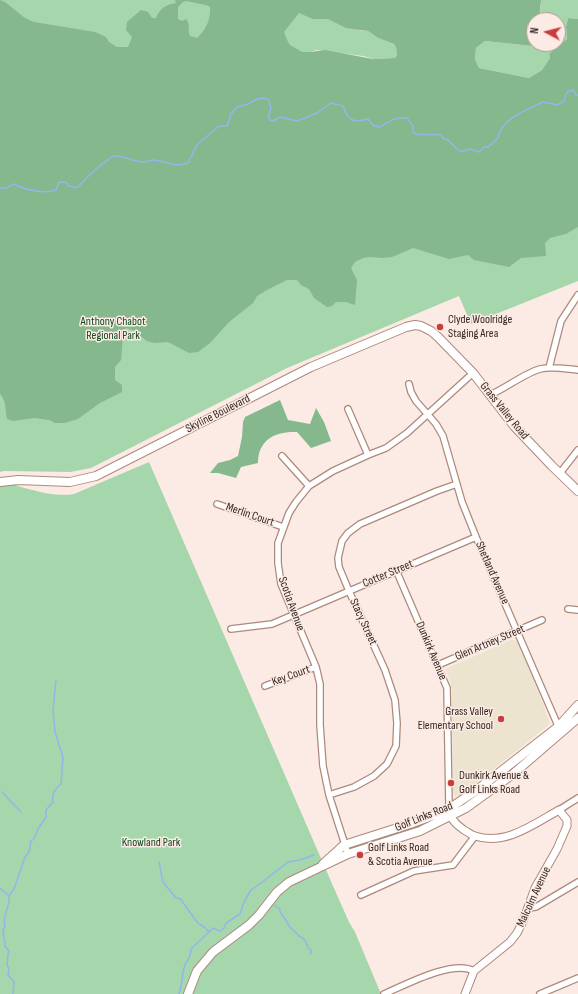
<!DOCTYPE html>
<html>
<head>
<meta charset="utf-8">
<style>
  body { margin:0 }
  #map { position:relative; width:578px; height:994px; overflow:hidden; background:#fbebe4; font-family:"Sofia Sans Condensed",sans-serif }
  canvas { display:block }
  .north { position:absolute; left:526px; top:12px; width:40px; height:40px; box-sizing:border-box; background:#fbebe4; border:1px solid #ac9c96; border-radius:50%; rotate:277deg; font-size:11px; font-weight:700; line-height:16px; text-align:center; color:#352620 }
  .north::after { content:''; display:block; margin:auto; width:14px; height:18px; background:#cb3c3d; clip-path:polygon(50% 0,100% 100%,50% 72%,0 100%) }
</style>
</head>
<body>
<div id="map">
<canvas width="578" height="994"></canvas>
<div class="north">N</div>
</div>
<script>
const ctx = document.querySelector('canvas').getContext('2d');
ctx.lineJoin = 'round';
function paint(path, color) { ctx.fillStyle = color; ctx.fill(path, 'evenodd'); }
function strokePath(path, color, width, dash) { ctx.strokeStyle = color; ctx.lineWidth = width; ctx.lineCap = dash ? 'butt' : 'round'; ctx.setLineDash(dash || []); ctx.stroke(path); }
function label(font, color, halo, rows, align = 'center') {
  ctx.font = font + ' "Sofia Sans Condensed",sans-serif'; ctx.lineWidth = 3; ctx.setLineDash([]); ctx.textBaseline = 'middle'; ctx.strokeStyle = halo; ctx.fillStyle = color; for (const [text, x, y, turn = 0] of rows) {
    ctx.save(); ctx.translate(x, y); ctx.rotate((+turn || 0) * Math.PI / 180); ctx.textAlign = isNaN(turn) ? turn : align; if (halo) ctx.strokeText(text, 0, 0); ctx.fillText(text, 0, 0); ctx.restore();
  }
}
paint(new Path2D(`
  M511,640h3l3,2 18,41 15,40 -4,4 -78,63 -7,5 -6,1 -2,-4 -1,-101 -2,-11 -5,-11z`), '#ece4cf');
paint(new Path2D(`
  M0,0h578v19l-10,-1 -2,9 1,12 -18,15 1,4 -8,12 -13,8 -50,-10 -4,-9 1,-11 9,-7 47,5 2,-5v3h24v-24h-19l2,-17 -184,27 11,1 10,7 16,6 2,2 1,9 -2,3 -21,1 -11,-3 -46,-6 -7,2h-8l-106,46 382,59v124l-107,43 -12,-28 -172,72 -196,100 -21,4 -66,-1 -4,1z
  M149,462l184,424 16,36 6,10 26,62h-381v-513c24,6 50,17 74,13z`), '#a5d6ac');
paint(new Path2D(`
  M0,0l5,2 20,16 9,4 61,10 11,5 3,5 8,5h11l4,-10 -6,-7 1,-8 14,-12 7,2 4,6h4c4,-10 9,-13 20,-15l-1,-3h366l-2,20h-5v21l-2,5 -47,-5 -9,7 -1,11 4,9 50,10 13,-8 8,-12 -1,-4 18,-15 -1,-12 2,-9 10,1v208l-12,7 -16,4 -5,5 1,13 -25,2 -12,9 -35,-7 -6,-5 -19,4 -36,-11 -21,9 -10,1 -12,-1 -7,1 -8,4 -4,6 6,12 -2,25 -9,-3h-10l-4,4 -5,1 -13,-9 -5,-9 -8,-4 -4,-5h-10l-20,10 -10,6 -4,7 -24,19 -19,21 -12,9 -9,1 -21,-11 -14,1 -7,-2 -14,-11 -7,-2 -3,8 -2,24 -6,7v13l7,5v7l-22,11 -22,16 -14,4h-9l-6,-3 -14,-2 -22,3 -6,-2c-2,-9 0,-17 -7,-25zM186,1l20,4 4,2c1,12 -4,23 -13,31l-7,-2c-3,-7 1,-11 -4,-17l-4,2 -4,-2v-12l5,-5zM299,13l14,6h15l18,9 22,3 10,7 16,6 2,3 1,8 -2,3 -22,1 -48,-9 -15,2h-8l-12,-7 -3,-5 -3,-8z
  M280,400l8,20 22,4 6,-16 8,14 7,19 -20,7 -14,-16c-22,-1 -39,8 -39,31l-17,4 -5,11 -18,-5h-8l8,-10 12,-3 8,-4 4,-19 1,-15 2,-5z`), '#85b98d');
strokePath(new Path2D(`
  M0,188h6l8,-4c11,6 30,10 42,6l3,-8h7l3,4 8,2c6,-6 12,-13 18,-18 6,-6 12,-9 18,-14 11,-1 20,6 31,6 3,0 6,-2 9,-2 13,1 22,8 35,3l9,-18 22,-19h8l4,-12 6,-7 11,-3 9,-5 7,-1 5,2 2,9 -3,8 2,3 3,1 7,-4 17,4 20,-8 14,-10 12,3c3,7 5,15 15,15 4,0 6,-2 10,-2l6,7 6,1c9,-6 16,-10 27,-9l6,8v5l2,3c9,1 17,0 26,1l3,4 4,1 11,11h4l7,-2 9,3 5,-5h4l10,-9c1,-18 30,-29 45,-36l14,3 7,-4c1,-6 2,-10 9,-11l3,5h2
  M2,792l19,20
  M159,862l4,20 13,16 5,1c1,3 16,23 17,24 5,4 6,2 10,8
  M0,888l9,8
  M9,896l5,-7 11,-32 4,-5 2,-11 3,-2 4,-10 8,-12v-7l7,-8c-1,-8 1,-13 8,-18l2,-27 -8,-25 -2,-22 3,-30
  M9,896c2,10 -8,22 -4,30 -5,8 1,13 0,20l4,5c-2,5 -1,9 -2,14l2,4 -1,6 6,7 -1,12
  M274,905l6,4v3c4,5 7,9 9,14 3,4 7,6 10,10 5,2 8,6 9,12l3,2v4
  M179,994c3,-9 3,-18 5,-26 2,-9 7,-8 7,-19l22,-21 7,3 4,-3 2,-5 14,-9 4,-12 7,-12 10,-7 27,-21 12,-2 14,-5`), '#91b7ea', 1.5);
const minor = new Path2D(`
  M549,368l12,-47 17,-26
  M409,384l2,8 5,9 20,23 7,12 19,66 14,35 83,191
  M490,395c16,-7 35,-22 50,-26 12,-3 26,0 38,1
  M348,409l20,46
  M282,456l27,30
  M560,473l18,-23
  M217,504l66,23
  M396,570l51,118 2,120
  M568,609l10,1
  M231,629l41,-5 204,-87
  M438,665l104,-45
  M265,686l51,-19
  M329,795l25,-8 20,-11 13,-12 9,-18 1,-23 -2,-23 -10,-30 -36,-79 -10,-24 -1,-9 4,-17 6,-8 12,-9 77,-33 20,-7
  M559,810l19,-12
  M348,854l-19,-59 -6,-29 -3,-41v-41l-4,-17 -35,-83 -3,-21v-20l11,-30 7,-11 13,-16 24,-15 35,-16 18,-7 21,-15 66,-60
  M361,895l53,-24 39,-6 22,-29
  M529,908l7,-1 42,-25
  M384,994c21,-9 69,-35 90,-23
  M540,994l38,-16`);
const tertiary = new Path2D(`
  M449,811c2,9 8,14 15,19 4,2 7,5 11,6 30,10 59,-12 84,-26l8,10v6l-10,23 -22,39 -12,33 -6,12 -7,9 -36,29 -9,23`);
const secondary = new Path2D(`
  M0,482l18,-2 52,2 26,-6 215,-109 95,-40 9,-2 6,1 10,5 7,6 35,36 41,53 38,40 26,25
  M323,864l21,-19 66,-21 35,-13 8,-5 24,-16 81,-63 20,-22
  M188,994l9,-23 16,-19 36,-27 10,-10 18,-23 12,-10 59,-28 72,-23 46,-23 47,-34 65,-56`);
strokePath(minor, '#ae897b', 8);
strokePath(tertiary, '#ae897b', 9);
strokePath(secondary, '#ae897b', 10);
strokePath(minor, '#fff', 5.5);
strokePath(tertiary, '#fff', 7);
strokePath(secondary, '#fff', 8);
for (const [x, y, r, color] of [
  [440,327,4,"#cb3c3d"],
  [501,719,4,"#cb3c3d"],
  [451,783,4,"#cb3c3d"],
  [360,855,4,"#cb3c3d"]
]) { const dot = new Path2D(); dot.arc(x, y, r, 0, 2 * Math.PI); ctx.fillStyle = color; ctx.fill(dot); strokePath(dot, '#fbebe4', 1.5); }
label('12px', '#352620', '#fbebe4', [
  ["Clyde Woolridge",448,320],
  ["Staging Area",448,334],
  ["Grass Valley",493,712,"right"],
  ["Elementary School",493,726,"right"],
  ["Dunkirk Avenue &",459,776],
  ["Golf Links Road",459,790],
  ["Golf Links Road",368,848],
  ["& Scotia Avenue",368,862]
], 'left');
label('12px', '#0d481f', '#fbebe4', [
  ["Anthony Chabot",113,322],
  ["Regional Park",113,336],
  ["Knowland Park",151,843]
]);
label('12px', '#352620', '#fbebe4', [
  ["Grass Valley Road",504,411,51],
  ["Skyline Boulevard",218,414,-27],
  ["Merlin Court",250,515,19],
  ["Shetland Avenue",492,573,66],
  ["Cotter Street",388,574,-23],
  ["Scotia Avenue",291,604,70],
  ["Stacy Street",363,622,65],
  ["Glen Artney Street",490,643,-23],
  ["Dunkirk Avenue",431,651,67],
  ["Key Court",291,676,-20],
  ["Golf Links Road",424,817,-22],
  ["Malcolm Avenue",534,897,-65]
]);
</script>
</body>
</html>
